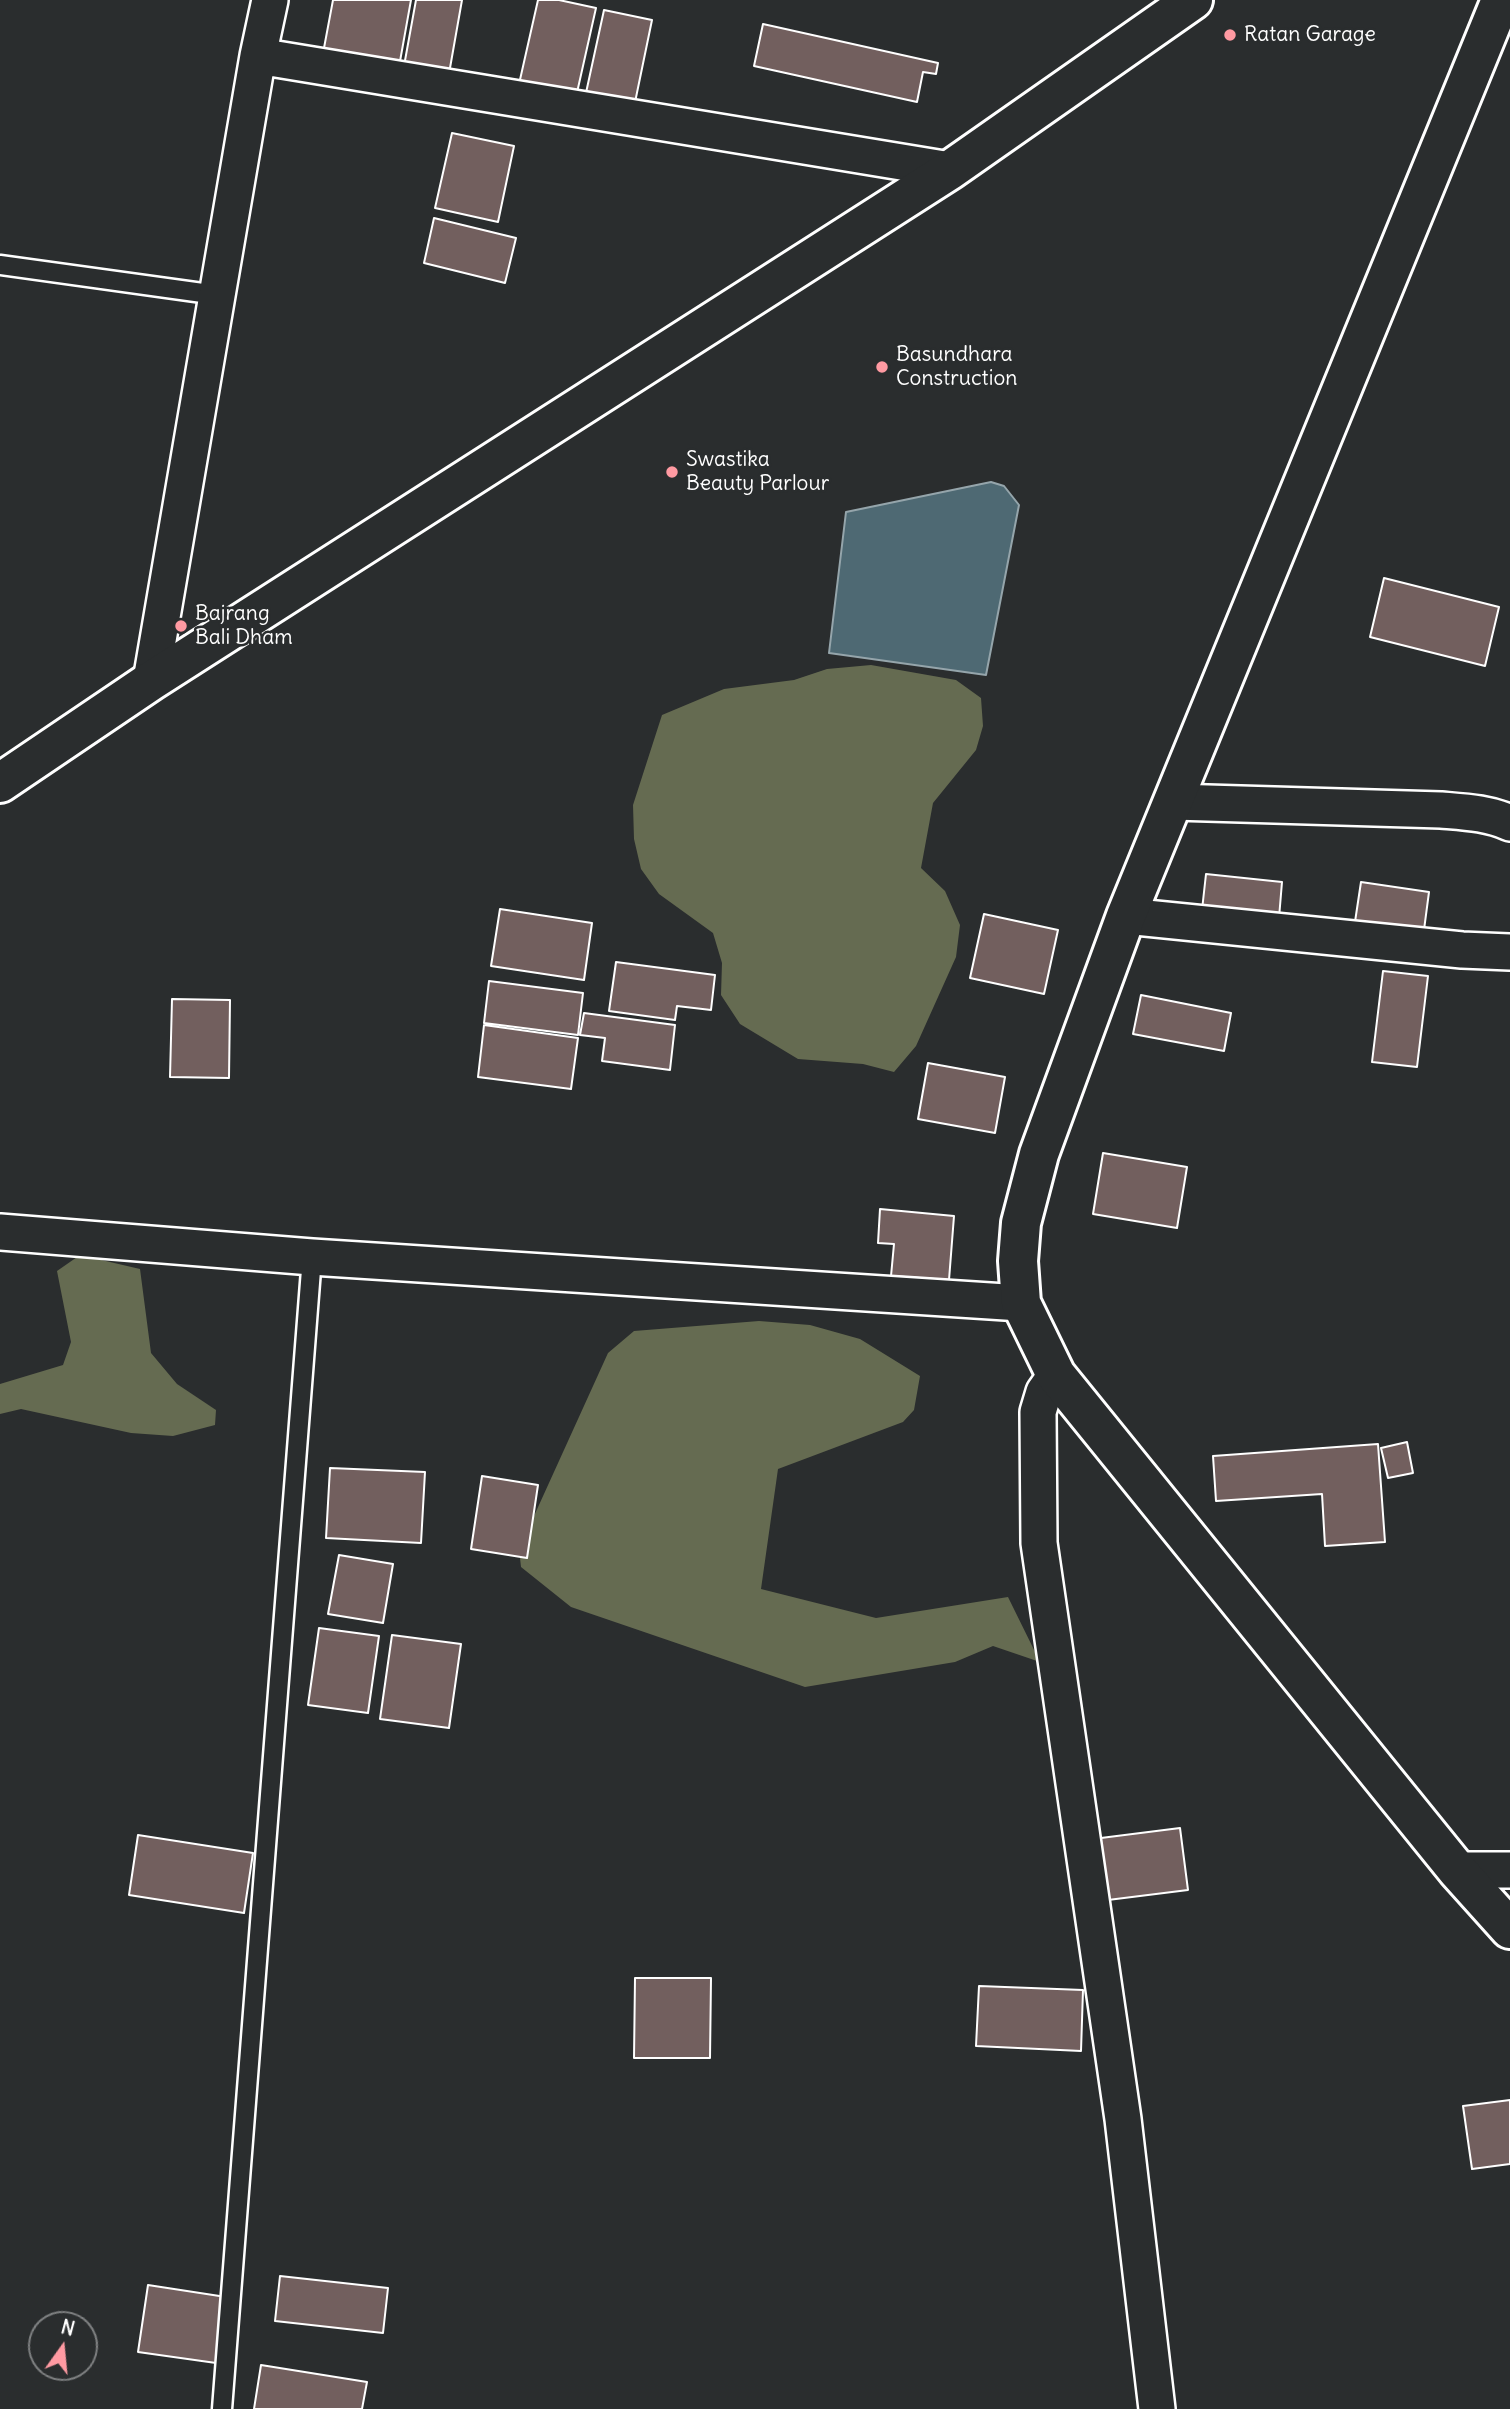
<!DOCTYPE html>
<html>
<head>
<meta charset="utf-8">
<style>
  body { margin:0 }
  #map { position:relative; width:1510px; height:2409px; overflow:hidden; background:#2a2d2e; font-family:Delius,sans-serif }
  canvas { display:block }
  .north { position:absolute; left:28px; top:2311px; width:70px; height:70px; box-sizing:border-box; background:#2a2d2e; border:2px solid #7f8182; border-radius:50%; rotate:15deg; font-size:19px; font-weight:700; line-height:28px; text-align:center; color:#fff }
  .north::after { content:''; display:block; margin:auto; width:24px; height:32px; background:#ff9aa2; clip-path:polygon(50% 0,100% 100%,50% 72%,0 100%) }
</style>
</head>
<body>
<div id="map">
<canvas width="1510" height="2409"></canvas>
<div class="north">N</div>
</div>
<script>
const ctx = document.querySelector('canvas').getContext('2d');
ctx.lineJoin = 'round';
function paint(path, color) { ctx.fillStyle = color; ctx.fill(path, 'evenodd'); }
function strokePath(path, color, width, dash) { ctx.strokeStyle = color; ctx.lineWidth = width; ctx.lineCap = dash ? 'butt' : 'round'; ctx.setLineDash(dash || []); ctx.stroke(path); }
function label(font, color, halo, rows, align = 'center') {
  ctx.font = font + ' Delius,sans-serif'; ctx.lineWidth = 5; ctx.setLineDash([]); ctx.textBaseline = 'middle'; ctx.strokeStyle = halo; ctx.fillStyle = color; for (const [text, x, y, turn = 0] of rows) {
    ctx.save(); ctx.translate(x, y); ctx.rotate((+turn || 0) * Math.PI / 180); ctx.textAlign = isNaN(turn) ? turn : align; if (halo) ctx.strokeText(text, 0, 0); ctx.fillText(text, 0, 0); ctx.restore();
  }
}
paint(new Path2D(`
  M871,665l85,15 25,18 2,28 -7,24 -43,53 -12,65 24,23 15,34 -4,32 -40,89 -22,26 -31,-8 -65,-5 -58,-35 -19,-29 1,-32 -9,-30 -54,-39 -18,-25 -7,-30 -1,-34 29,-90 62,-26 70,-9 33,-11z
  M80,1255l60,14 11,84 26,31 39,26 -1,15 -42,11 -42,-3 -110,-24 -21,5v-30l63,-19 8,-23 -14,-71z
  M759,1321l51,4 50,14 60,37 -6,34 -11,12 -125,47 -17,120 115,29 132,-21 32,65 -47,-16 -38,16 -150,25 -234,-80 -50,-40 -2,-18 89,-196 26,-22z`), '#656b51');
const water = new Path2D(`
  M991,482l13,4 15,19 -33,170 -157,-22 17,-141z`);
paint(water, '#4e6973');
strokePath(water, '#95a5ab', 2);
const building = new Path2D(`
  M333,0h78l-14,78 -76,-14z
  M416,0h46l-15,85 -45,-8z
  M538,0h21l37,8 -22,98 -57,-13z
  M604,10l48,10 -19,92 -49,-10z
  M763,24l175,39 -2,11 -13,-2 -6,30 -163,-36z
  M452,133l62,13 -16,76 -63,-14z
  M434,218l82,20 -11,45 -81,-20z
  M1384,578l115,29 -14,59 -115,-29z
  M1206,874l76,8 -3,36 -77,-8z
  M1361,882l68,10 -7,53 -69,-10z
  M500,909l92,14 -8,57 -93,-14z
  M984,914l74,16 -14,64 -74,-16z
  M616,962l99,13 -4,35 -34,-4 -2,14 -66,-9z
  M1383,971l45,5 -11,91 -45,-5z
  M489,981l94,12 -5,42 -94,-12z
  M1141,995l90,18 -7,38 -91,-17z
  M172,999l58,1 -1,78 -59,-1z
  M584,1013l91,12 -5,45 -68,-9 3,-23 -25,-3z
  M484,1025l94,13 -7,51 -93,-12z
  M928,1063l77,14 -10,56 -77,-14z
  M1103,1153l84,14 -10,61 -84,-14z
  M880,1209l74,7 -5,64 -58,-4 3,-32 -16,-1z
  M1407,1442l6,31 -25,5 -7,-30z
  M1378,1444l7,98 -60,4 -3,-52 -106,7 -3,-45z
  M330,1468l95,4 -4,71 -95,-5z
  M482,1476l56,9 -11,73 -56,-9z
  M339,1555l54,9 -10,59 -55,-9z
  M319,1628l60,8 -11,77 -60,-8z
  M392,1635l69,9 -12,84 -69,-9z
  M1180,1828l8,62 -88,11 -7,-62z
  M138,1835l115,18 -9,60 -115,-18z
  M635,1978h76l-1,80h-76z
  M979,1986l104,4 -2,61 -105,-5z
  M1510,2100v64l-38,5 -9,-63z
  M280,2276l108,12 -5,45 -108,-12z
  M148,2285l78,12 -10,66 -78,-11z
  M261,2365l106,17 -5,27h-108z`);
paint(building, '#725f5e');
strokePath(building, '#fff', 2);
const service = new Path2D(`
  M0,265l217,30
  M222,2409l90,-1152`);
const minor = new Path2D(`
  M258,56l692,114
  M151,681l107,-625 12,-56
  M1174,802l267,8c24,2 48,3 69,13
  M1126,916l336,34 48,2
  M0,1232l312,25 709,46
  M1056,1375l-12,17 -6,20 1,131 84,576 34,290
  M1457,1870h53`);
const tertiary = new Path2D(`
  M1501,0l-375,916 -87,238 -18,69 -3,38 3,42 35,72 401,495 53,59`);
const secondary = new Path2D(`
  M0,783l151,-102 799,-511 243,-170`);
strokePath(service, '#fff', 23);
strokePath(minor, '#fff', 40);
strokePath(tertiary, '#fff', 44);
strokePath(secondary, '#fff', 44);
strokePath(service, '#2a2d2e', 18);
strokePath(minor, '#2a2d2e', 35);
strokePath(tertiary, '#2a2d2e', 38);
strokePath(secondary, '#2a2d2e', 38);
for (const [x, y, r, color] of [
  [1230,35,7,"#ff9aa2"],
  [882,367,7,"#ff9aa2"],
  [672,472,7,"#ff9aa2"],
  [181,626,7,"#ff9aa2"]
]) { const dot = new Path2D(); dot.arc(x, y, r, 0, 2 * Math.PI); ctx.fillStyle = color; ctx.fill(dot); strokePath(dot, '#2a2d2e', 2.5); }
label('21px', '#fff', '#2a2d2e', [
  ["Ratan Garage",1244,35],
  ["Basundhara",896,355],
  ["Construction",896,379],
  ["Swastika",686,460],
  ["Beauty Parlour",686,484],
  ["Bajrang",195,614],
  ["Bali Dham",195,638]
], 'left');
</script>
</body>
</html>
